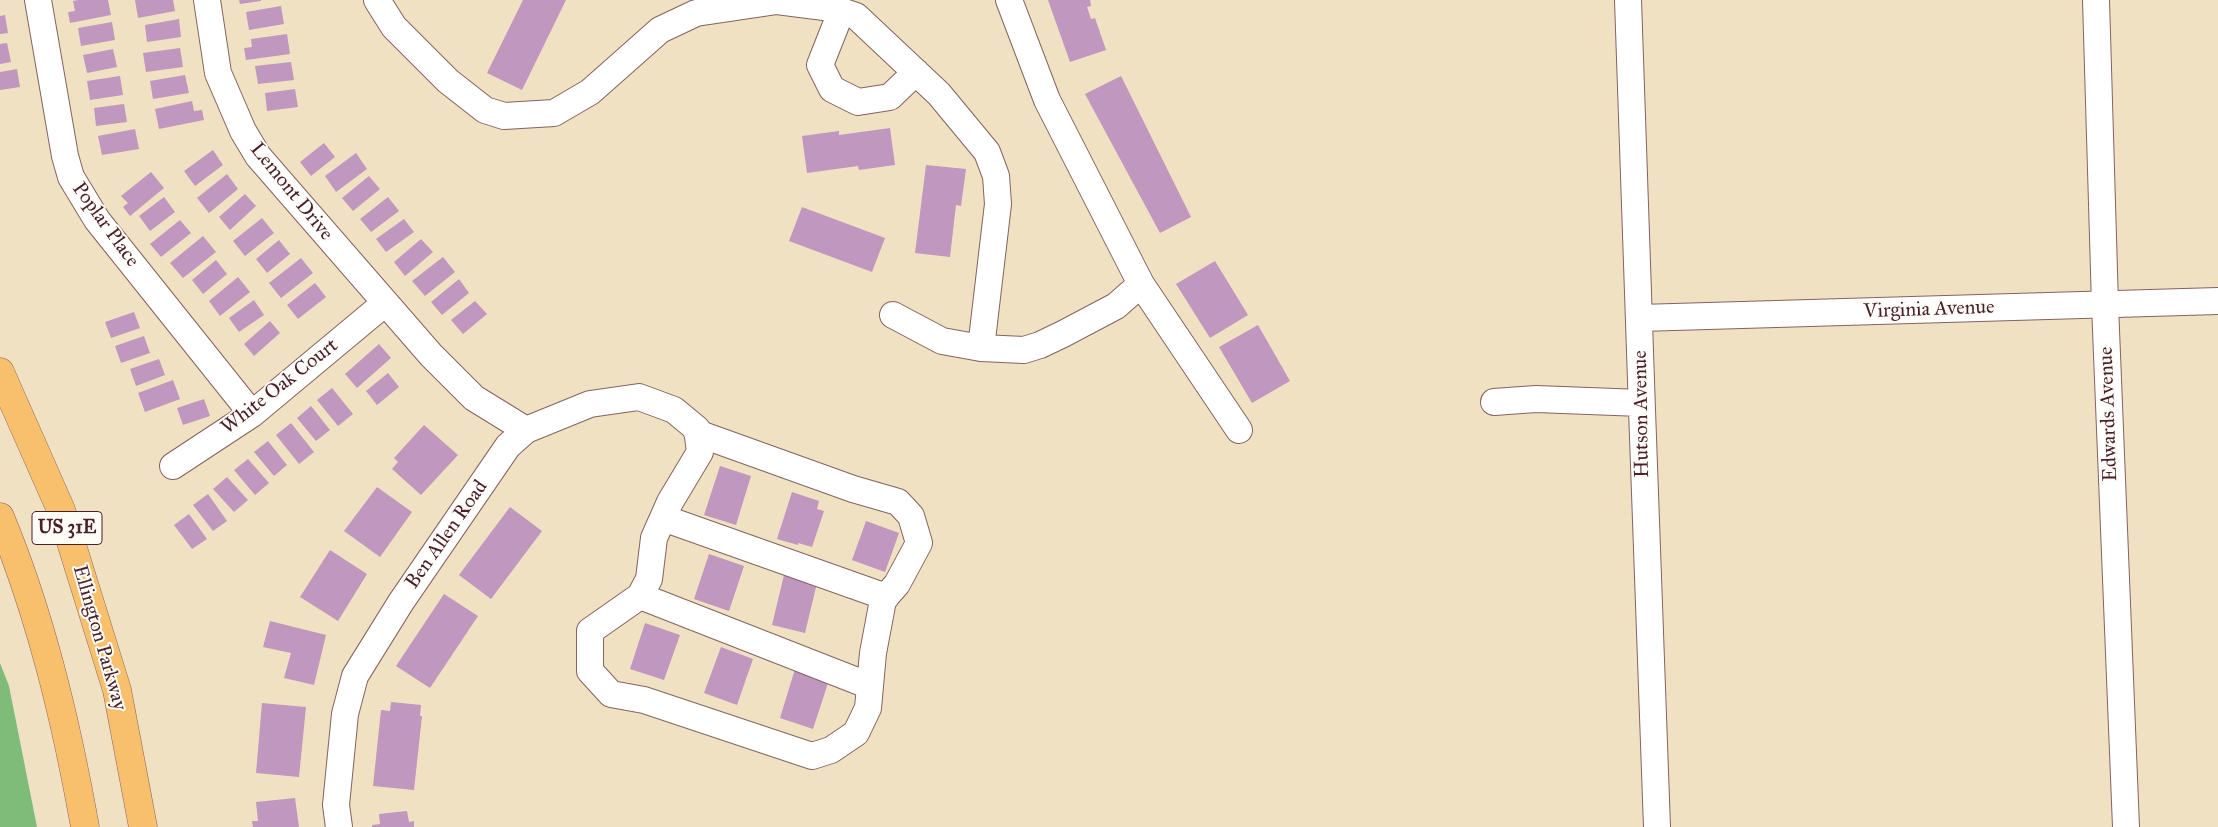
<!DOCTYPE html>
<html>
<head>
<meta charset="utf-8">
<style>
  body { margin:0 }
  canvas { display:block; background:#f0e1c3 }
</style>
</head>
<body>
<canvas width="2218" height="827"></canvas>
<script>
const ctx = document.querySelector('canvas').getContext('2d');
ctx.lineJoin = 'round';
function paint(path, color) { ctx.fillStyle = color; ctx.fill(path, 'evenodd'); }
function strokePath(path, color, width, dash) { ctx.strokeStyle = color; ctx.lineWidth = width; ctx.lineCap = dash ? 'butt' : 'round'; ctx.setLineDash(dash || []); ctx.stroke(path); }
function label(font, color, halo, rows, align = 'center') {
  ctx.font = font + ' "IM FELL Great Primer",serif'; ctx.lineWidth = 4; ctx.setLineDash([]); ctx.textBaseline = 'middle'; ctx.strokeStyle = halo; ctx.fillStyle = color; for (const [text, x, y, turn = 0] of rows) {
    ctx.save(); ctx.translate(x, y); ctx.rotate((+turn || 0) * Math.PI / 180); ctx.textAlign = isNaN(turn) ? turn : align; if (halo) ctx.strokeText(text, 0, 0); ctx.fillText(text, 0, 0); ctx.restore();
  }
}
paint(new Path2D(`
  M0,663l9,23 28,141h-37z`), '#7fbc7a');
paint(new Path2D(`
  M78,0h30l3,15 -41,8 -2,-11 7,-1 -2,-10z
  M135,0h38l2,11 -37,7z
  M239,0h22v1l-21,3z
  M523,0h43l-44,90 -35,-17z
  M1048,0h42l1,6 -4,1 4,12 4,-1 11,32 -36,12z
  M281,6l3,18 -35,6 -3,-18z
  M5,15l3,18 -8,1v-18z
  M179,19l2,18 -34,5 -2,-17z
  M112,22l3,18 -34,6 -3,-18z
  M287,34l3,20 -44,6 -2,-12 8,-1 -1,-8z
  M7,43l4,19 -11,2v-20z
  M180,48l3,19 -37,5 -3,-19z
  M113,49l4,18 -30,6 -4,-18z
  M291,62l3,18 -36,4 -3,-18z
  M17,69l3,18 -20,3v-18z
  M185,75l4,18 -36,6 -3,-18z
  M120,76l3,19 -33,5 -3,-19z
  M1121,76l70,141 -31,16 -75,-139z
  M295,89l3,18 -31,4 -2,-18z
  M192,101l2,10 8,-1 2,10 -45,9 -4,-20z
  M124,104l3,18 -31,4 -2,-18z
  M890,128l5,37 -36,5 -1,-4 -51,7 -5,-37 37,-5v4z
  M135,129l4,20 -37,6 -4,-19z
  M324,143l11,14 -24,19 -11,-14z
  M213,150l10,15 -28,21 -11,-15z
  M356,153l11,16 -31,23 -11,-16z
  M926,165l40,4 -5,37 -5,-1 -6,52 -35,-4z
  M151,172l13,16 -34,28 -7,-9 5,-4 -7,-7z
  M227,174l11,15 -29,24 -12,-15z
  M369,176l11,13 -27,22 -11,-13z
  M245,194l11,12 -26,24 -11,-13z
  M164,197l11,15 -25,19 -11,-15z
  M388,197l11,14 -28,21 -11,-13z
  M802,207l83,31 -13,34 -83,-31z
  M262,218l12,15 -29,23 -12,-15z
  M404,219l10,13 -28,20 -10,-13z
  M180,220l11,13 -30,24 -11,-13z
  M203,236l13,16 -33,26 -13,-15z
  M421,239l12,13 -28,24 -11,-14z
  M279,240l11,14 -23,19 -11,-14z
  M443,257l12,15 -30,24 -13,-15z
  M301,258l12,15 -32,25 -12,-15z
  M216,260l11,14 -24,20 -11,-14z
  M1215,261l33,54 -38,23 -34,-54z
  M238,277l12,15 -30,24 -11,-15z
  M459,279l10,14 -27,22 -11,-13z
  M315,283l11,14 -28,22 -11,-14z
  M254,300l10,15 -25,17 -10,-14z
  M475,301l12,13 -24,20 -12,-14z
  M134,312l6,16 -29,10 -6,-16z
  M270,321l10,12 -26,23 -10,-12z
  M1258,325l32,56 -38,22 -33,-56z
  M144,336l6,17 -29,10 -6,-17z
  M379,344l12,14 -34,30 -12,-14z
  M159,359l6,16 -29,11 -6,-17z
  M388,373l11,14 -22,18 -11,-14z
  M173,380l7,19 -35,13 -7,-19z
  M332,388l21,26 -15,12 -21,-26z
  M204,399l6,17 -27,9 -6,-17z
  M311,406l19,24 -14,11 -19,-23z
  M291,423l23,29 -15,12 -23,-29z
  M424,425l34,30 -37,40 -29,-26 6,-7 -4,-4z
  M268,441l19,24 -13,11 -20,-24z
  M248,459l21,24 -14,12 -21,-25z
  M720,466l31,10 -15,49 -32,-10z
  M227,477l21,23 -14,12 -21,-23z
  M377,487l35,25 -32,45 -36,-26z
  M792,492l27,9 -2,8 7,2 -12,36 -14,-4v2l-21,-6z
  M208,494l19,27 -14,10 -20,-26z
  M510,507l32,24 -51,68 -32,-24z
  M189,514l18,25 -15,10 -18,-24z
  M866,521l33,12 -14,39 -33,-12z
  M330,550l37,24 -29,47 -38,-24z
  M709,554l35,12 -15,45 -35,-12z
  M784,575l33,8 -12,50 -33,-8z
  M444,594l34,22 -48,72 -34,-22z
  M270,621l56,14 -12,50 -30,-7 7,-25 -28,-6z
  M645,623l35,12 -16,45 -34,-11z
  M721,647l32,12 -16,46 -33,-12z
  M795,669l34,11 -16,49 -33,-11z
  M391,702l30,3 -1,11h2l-8,74 -41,-4 8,-76 9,1z
  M262,703l44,4 -7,70 -43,-4z
  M295,798l4,29h-46l-1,-6h6l-2,-19z
  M407,811l2,11 5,-1v6h-42v-2l8,-1 -1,-10z`), '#bf97bf');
const minor = new Path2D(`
  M38,0l27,156 6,21 26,43 155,194
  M207,0l11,73 25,58 15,25 173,199 43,43 52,32
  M377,0l17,27 54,54 37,29 19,6 50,-3 36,-21 70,-62 36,-17 81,-12 55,7 24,8 83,78 48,58 9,24 2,28 -17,144
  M1009,0l38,100 94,184 98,146
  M1628,0c10,276 18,551 29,827
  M2096,0l9,305 21,522
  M841,12l-21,53 12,24 26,13 32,-5 26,-25
  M893,315l49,26 39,7 43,2 16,-5 23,-11 53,-28 25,-22
  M1640,318l578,-17
  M1494,402l42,-3 105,4
  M173,466l79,-52 132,-110
  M663,518l223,79
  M640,596l230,90
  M339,827l-3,-22 9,-91 10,-38 46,-74 107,-156 18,-16 64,-26 49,-7 35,13 23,19 3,23 -30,50 -16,36 -5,41 -9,17 -50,35v40l21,23 33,6 168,56 19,-6 25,-17 12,-25 5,-55 10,-53 14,-16 22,-41 -8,-27 -13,-14 -45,-13 -156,-56`);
const highway = new Path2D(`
  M0,372l61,138 56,180 26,137
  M0,517c41,99 66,204 85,310`);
strokePath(minor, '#846360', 28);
strokePath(highway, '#846360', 29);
strokePath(minor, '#fff', 26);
strokePath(highway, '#f8bf6c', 28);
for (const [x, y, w] of [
  [67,528,70]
]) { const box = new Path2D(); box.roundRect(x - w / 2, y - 16.5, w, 33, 4); ctx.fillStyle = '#fdfcf7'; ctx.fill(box); strokePath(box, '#4a1f2b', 1); }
label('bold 19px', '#4a1f2b', null, [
  ["US 31E",67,528]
]);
label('20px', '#4a1f2b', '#fdfcf7', [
  ["Lemont Drive",291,192,51],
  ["Poplar Place",105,225,54],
  ["Virginia Avenue",1929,310,-2],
  ["White Oak Court",280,387,-38],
  ["Hutson Avenue",1642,414,-91],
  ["Edwards Avenue",2109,414,-92],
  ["Ben Allen Road",447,535,-55],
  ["Ellington Parkway",99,638,74]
]);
</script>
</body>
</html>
